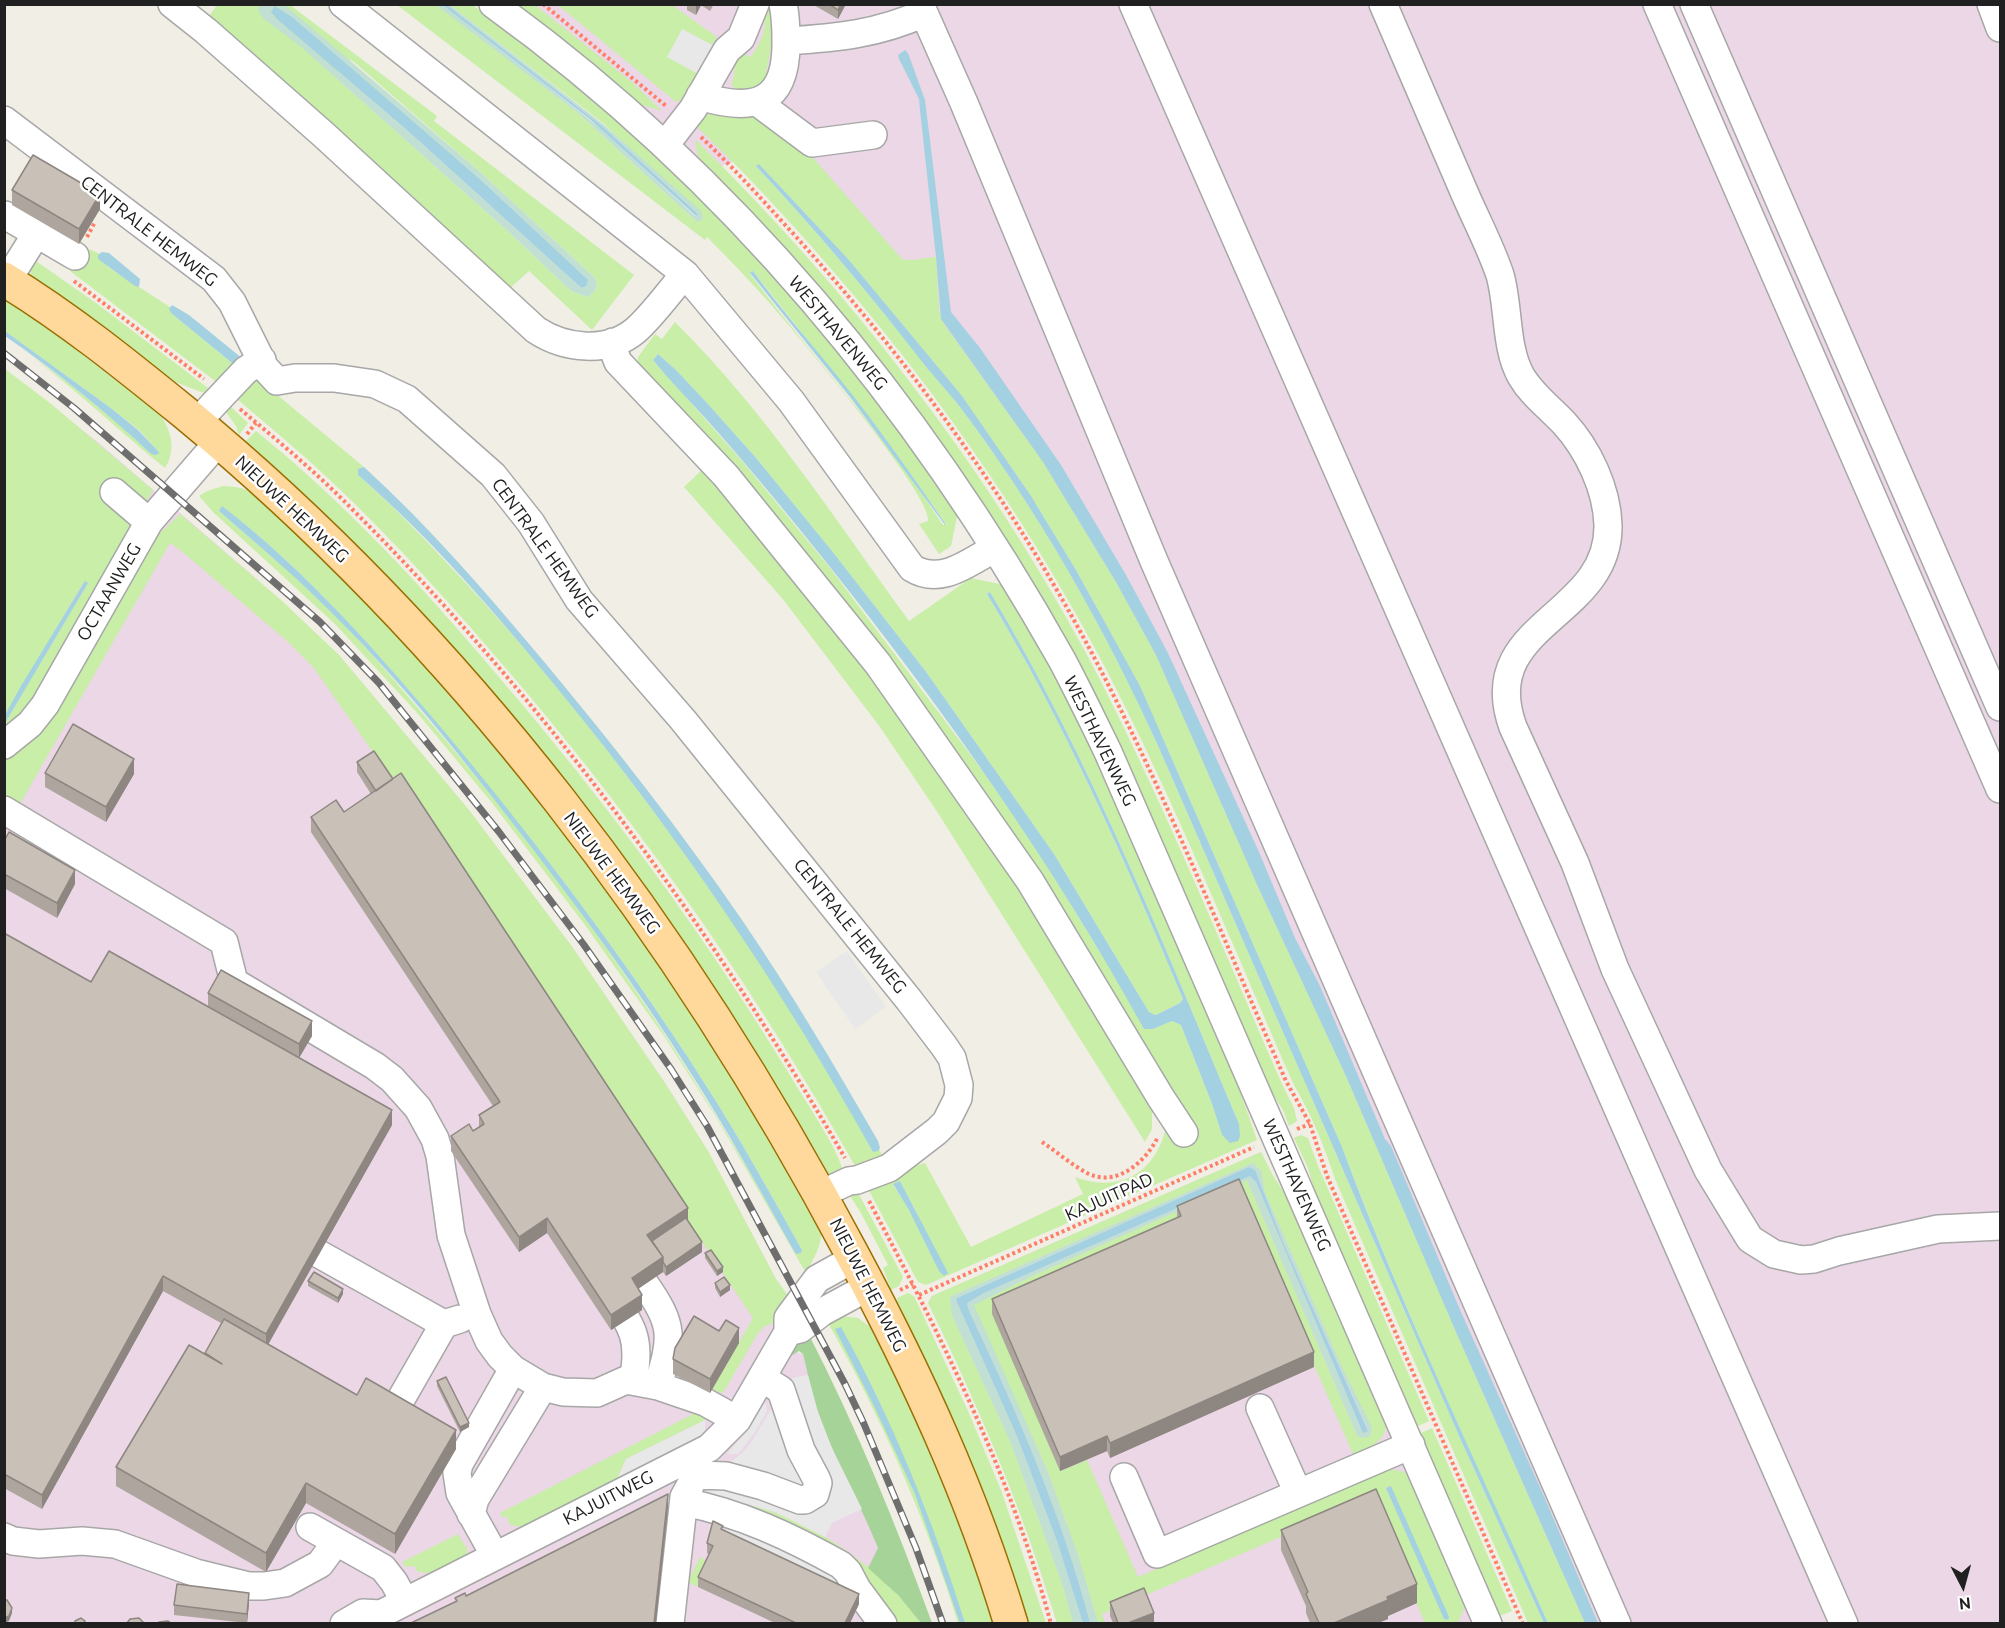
<!DOCTYPE html>
<html>
<head>
<meta charset="utf-8">
<style>
  body { margin:0 }
  #map { position:relative; width:2005px; height:1628px; overflow:hidden; background:#f1eee5; font-family:Ubuntu,sans-serif }
  canvas { display:block }
  .frame { position:absolute; inset:0; border:6px solid #202020; pointer-events:none }
  .north { position:absolute; left:1933px; top:1556px; width:60px; height:60px; -webkit-text-stroke:4px #fff; paint-order:stroke; rotate:174deg; font-size:16px; font-weight:700; line-height:24px; text-align:center; color:#202020 }
  .north::after { content:''; display:block; margin:auto; width:21px; height:27px; background:#202020; clip-path:polygon(50% 0,100% 100%,50% 72%,0 100%) }
</style>
</head>
<body>
<div id="map">
<canvas width="2005" height="1628"></canvas>
<div class="frame"></div>
<div class="north">N</div>
</div>
<script>
const ctx = document.querySelector('canvas').getContext('2d');
ctx.lineJoin = 'round';
function paint(path, color) { ctx.fillStyle = color; ctx.fill(path, 'evenodd'); }
function strokePath(path, color, width, dash) { ctx.strokeStyle = color; ctx.lineWidth = width; ctx.lineCap = dash ? 'butt' : 'round'; ctx.setLineDash(dash || []); ctx.stroke(path); }
function label(font, color, halo, rows, align = 'center') {
  ctx.font = font + ' Ubuntu,sans-serif'; ctx.lineWidth = 5; ctx.setLineDash([]); ctx.textBaseline = 'middle'; ctx.strokeStyle = halo; ctx.fillStyle = color; for (const [text, x, y, turn = 0] of rows) {
    ctx.save(); ctx.translate(x, y); ctx.rotate((+turn || 0) * Math.PI / 180); ctx.textAlign = isNaN(turn) ? turn : align; if (halo) ctx.strokeText(text, 0, 0); ctx.fillText(text, 0, 0); ctx.restore();
  }
}
paint(new Path2D(`
  M511,5h1489v1618h-444l-360,-820 -136,-268 -300,-382 -53,18z
  M4,369l95,74 151,130 89,82 130,155 104,138 92,135 43,68 68,128 15,21 16,31 -12,21 8,2 7,28 22,66 34,69 41,106h-902z
  M1261,1152l11,22 18,28 185,421h-418l-28,-86 -27,-72 -47,-107 -27,-55 4,-7z`), '#ebd7e6');
paint(new Path2D(`
  M217,5h73l147,111 -3,5 200,154 -42,55 -63,-59 -20,18 -304,-267zM296,34l58,28 125,109 116,107 2,8 -3,6 -6,5 -17,-6 -60,-57 -178,-159 7,-4z
  M397,5h39l14,10 128,98 118,108h5l2,-3 -100,-95 -153,-118h23l124,97 52,46 118,117 95,114 96,133 -7,34 -12,8 -20,-30 9,-3c6,-24 -137,-194 -161,-221 -19,-21 -39,-42 -60,-63l-2,3zM753,271l127,160 66,93 -3,1c-58,-89 -129,-167 -193,-251z
  M511,5h24l98,78 29,28 -27,-8z
  M558,5h114l45,32 -5,8 -30,-16 18,46 -13,22 -11,5z
  M765,5h5c4,24 2,43 -4,67l7,4 -19,15 -18,-1 -5,-6c7,-13 0,-20 8,-33l12,6c7,-12 14,-21 14,-36l-7,-4z
  M724,113l38,1 24,13 116,132c13,3 22,-2 34,-2l3,54 5,13 99,138 73,120 40,73 103,234 87,187 110,256 129,291h-37c-71,-157 -145,-314 -206,-476l-202,-461 -64,-116 -45,-74 -69,-100 -114,-137 -89,-95 -2,3c60,64 116,132 171,201 9,12 20,23 29,35 80,106 148,224 202,345l301,690 84,185h-16l-193,-444c-11,-34 -24,-65 -42,-96 -61,-139 -118,-281 -188,-416 -80,-152 -179,-292 -293,-420 -37,-42 -75,-82 -115,-120l4,-12z
  M695,139c154,152 288,323 391,514 74,140 133,287 196,431l12,24 3,13 -8,5 -6,-16 -16,-25 -199,-438 -361,-476 -10,-18z
  M84,247l16,7 8,13 62,40 1,6 66,54 -14,20 -153,-116z
  M33,259l63,44 112,85 -4,5 -34,-13 -48,-39 -92,-65z
  M4,299l51,35 104,79c12,17 18,36 6,55 -53,-43 -103,-92 -160,-131l61,44 53,43 31,29 8,2v-4l-19,-21 -27,-21 -107,-78z
  M675,322c90,89 160,197 234,299l62,-43 33,7 42,71 63,125 126,296 22,63 -331,145 -8,-3 -52,-97 44,-18 15,-4 46,84 112,-53 -8,-17c48,18 85,-8 92,-56l-146,-266 -384,-487 1,-11 17,-23 7,5zM658,354l18,16 32,34 49,55 75,92 95,122 127,181 95,158 6,3 3,-1 22,-11 3,-4c-58,-139 -118,-276 -196,-405l3,-2c101,168 173,351 249,532l-17,11 -10,-31 -31,-79 -9,-4 -19,8h-9l-17,-33 -82,-134 -54,-80 -161,-214 -87,-106 -90,-102zM900,1181l18,34 -9,-6 -16,-24z
  M5,369l45,34 103,87 -128,222 -20,15v-4l83,-140 -6,2 -77,130z
  M252,374l112,93 -3,1 -3,7c31,27 59,56 87,86 66,69 127,142 184,218 90,118 175,241 244,373l6,-3 7,13 -27,11c-98,-175 -213,-340 -343,-493 -59,-69 -120,-138 -186,-200 -32,-30 -66,-58 -99,-86z
  M231,407l17,16 -9,12 -3,-9 -10,-14z
  M256,431c89,72 168,157 242,245 108,126 207,259 293,401 11,19 52,79 52,96l-11,7c-157,-274 -350,-529 -586,-739z
  M706,466l259,331 187,308v24l-7,13 -207,-329 -58,-86 -98,-129 -98,-111z
  M223,486c8,0 16,1 24,4 9,5 18,15 26,22 24,22 47,44 70,67 162,168 305,353 424,553 19,32 36,66 54,98 1,17 -8,29 -15,43l-90,-156 -52,-81 -79,-111 -92,-121 -74,-89 -84,-91 -121,-111 -15,-17 8,-5zM223,507c84,64 155,146 223,227 98,118 192,241 273,372 29,47 56,96 83,144l-1,3 -7,-2c-101,-186 -220,-361 -358,-522 -32,-37 -63,-75 -97,-110 -38,-38 -80,-73 -120,-108z
  M180,514l101,86 58,55 130,155 104,138 92,135 43,68 68,128 15,21 -13,21 -14,6 -6,6 -35,60 -11,-3 41,-72 -354,-529 -86,-122 -26,-26 -108,-92 -9,-6 -153,266 -12,-7 -1,-40 24,-20 127,-204z
  M1301,1135l7,3 10,28 111,255 -13,6 -99,-227 -9,-32 -14,-30z
  M1261,1152l11,22 18,28 97,217c0,23 -16,28 -34,35l-114,-260 -178,277 26,-11 51,117 244,-105c11,-4 18,-3 28,4l56,127 -8,20h-33l-54,-125 -269,116 3,9h-7l-20,-68 -31,-85 -74,-165 57,-28 217,-97 110,255 4,3 11,-10 -32,-65 -75,-170 -4,-22 -8,-8 -303,134 2,18 59,128 52,143 10,37h-16c-33,-110 -78,-216 -129,-320l4,-7zM1390,1486l59,131 -3,4 -60,-133z
  M855,1187l48,90 -4,9 -8,4 -8,-22 5,-3 -27,-52 -14,-22z
  M908,1293l6,3 54,115 33,79 45,133h-17c-35,-111 -80,-217 -132,-322v-3z
  M840,1316l18,2 12,9 31,60 60,137 33,99h-36c-32,-104 -77,-206 -131,-302z
  M699,1411l6,9 -79,39 -9,20 -95,48 -12,-2 -3,-9 -4,2 -3,-5z
  M1432,1428l80,183 -13,5 -80,-182z
  M738,1501c71,17 140,63 183,122h-30l-155,-112z
  M458,1534l7,12h2v7l-5,5 -31,15 -13,-1 -4,-6 -9,1 -3,-5z
  M700,1557l10,6 -12,24 -10,-5z`), '#c8eea8');
paint(new Path2D(`
  M807,1331c49,95 89,193 125,292h-11l-23,-28 -30,-27 10,-20c-18,-46 -45,-89 -60,-136 -7,-19 -10,-39 -15,-58l-4,-3 -6,4 -3,-2z`), '#a6d397');
paint(new Path2D(`
  M259,5h26l194,166 116,107 2,8 -3,6 -6,5 -17,-6 -60,-57 -212,-189 -35,-26 -6,-9zM277,6l204,174 104,98 1,8 -4,2 -5,-4 -168,-152 -132,-113 -5,-5z
  M436,5h7l11,8 145,114 96,89 3,-2 -97,-89 -154,-120h3l153,119 98,87 2,7 -2,3h-5l-118,-108z
  M1253,1163l8,8 4,22 75,170 32,65 -1,6 -3,3 -7,1 -4,-3 -110,-255 -217,97 -56,28 73,165 31,85 20,68h-8c-28,-108 -73,-211 -121,-312l-2,-8 17,-10 266,-117 6,6 107,251 5,-3 -85,-188 -28,-72 -6,-3 -292,131 -1,2 61,136 40,105 26,82h-10l-10,-37 -52,-143 -59,-128 -2,-18z`), '#c1e0d3');
paint(new Path2D(`
  M682,29l30,16 -9,16 4,2 -7,12 -33,-18z
  M847,951l39,56 -31,22 -39,-57z
  M808,1375l10,37 14,36 30,61 -30,14 -7,14 -50,-25 -68,-19 3,-14 32,-26 10,-12 37,-62z
  M765,1399l2,12 -13,23 -16,20h-11l18,-21z
  M705,1420v10l-7,9 -81,40 9,-20z
  M725,1520l120,56 -2,17 -116,-57z`), '#e8e8e8');
paint(new Path2D(`
  M443,5h4l154,120 97,89 -2,2 -105,-96z
  M275,6l17,11 189,163 107,100 -2,6 -4,2 -5,-4 -168,-152 -132,-113 -6,-7z
  M905,50l3,3 17,47 26,212 29,36 81,117 65,110 42,78 91,199 36,86 25,48 65,153 6,7 70,166 82,182 55,129h-13l-129,-291 -110,-256 -87,-187 -103,-234 -40,-73 -73,-120 -102,-143 -5,-62 -16,-147 -1,-11 -20,-40 -1,-4z
  M759,164l89,95 114,137 69,100 45,74 64,116 202,461c60,162 136,318 206,476h-4l-84,-185 -301,-690c-54,-120 -123,-241 -202,-345 -10,-12 -20,-23 -30,-35 -54,-70 -110,-137 -171,-202z
  M102,252l7,1 31,26 -1,8 -4,-1 -37,-27v-4z
  M753,271c27,37 57,71 86,107 38,47 72,96 106,145v2l-95,-128 -100,-124z
  M172,305l17,10 54,44 -6,8 -66,-54 -2,-4z
  M5,331l107,78 26,21 20,21 1,3 -5,1 -4,-2c-45,-42 -94,-82 -145,-117z
  M658,354l18,16 32,34 49,55 75,92 95,122 127,181 95,158 6,3 3,-1 22,-11 3,-4c-58,-139 -118,-276 -196,-405l3,-2c101,168 173,351 249,532l1,12 -2,5 -8,2 -8,-8 -10,-31 -31,-79 -9,-4 -19,8h-9c-90,-164 -198,-316 -314,-462 -40,-50 -80,-99 -123,-147 -18,-20 -37,-39 -54,-60z
  M364,467c66,60 125,129 182,197 69,83 135,167 196,256 49,72 93,146 136,221l2,7 -2,3 -5,1c-90,-162 -194,-315 -311,-458 -63,-77 -129,-154 -204,-219v-6z
  M222,506c86,66 158,149 227,231 97,117 189,239 270,369 29,47 56,96 83,144l-1,3 -5,1 -2,-3c-33,-59 -65,-118 -102,-176 -55,-88 -117,-172 -181,-254 -54,-70 -111,-140 -173,-202 -37,-38 -79,-73 -119,-108z
  M85,581l3,2 -83,140v-8l16,-29z
  M1249,1167l6,3 28,72 85,189 -5,2 -107,-251 -6,-6 -266,117 -17,10 2,8c48,101 93,204 121,312h-7l-26,-82 -40,-105 -61,-136 1,-2z
  M900,1181l48,92 -4,3 -5,-5 -30,-61 -16,-26z
  M841,1327c52,94 92,194 124,296h-5l-45,-129 -41,-88 -39,-77z
  M1391,1486l58,131 -1,3 -4,-1 -58,-131z`), '#a3d1e2');
const minor = new Path2D(`
  M172,4l34,27 118,104 212,195c29,19 72,24 100,0 17,-15 33,-38 49,-56
  M343,4l342,270 106,127 121,167c29,18 57,-6 83,-20
  M493,4c238,172 426,401 569,656 16,30 31,61 46,92l380,872
  M920,4l44,99 190,458 463,1063
  M1133,4l711,1620
  M1383,4c26,61 53,122 79,183 12,29 28,58 38,88 9,31 5,73 21,101 11,19 28,31 43,47 24,26 43,66 44,102 2,93 -133,98 -95,202l62,136 40,106 93,201 42,69 24,15 27,6 13,-1 25,-8 99,-22 62,-3
  M1657,4l343,785
  M1694,4l306,703
  M1991,4l9,24
  M786,41c50,-3 92,-7 138,-28
  M700,96c54,17 87,8 86,-55 0,-12 0,-24 -3,-37
  M757,102l55,41 61,-8
  M4,120l210,159 18,23 33,66 12,13 18,-3h39l41,6 32,15 86,76 38,48 48,77 104,120 226,280 35,46 8,12 7,27 -1,13 -12,24 -9,9 -48,37 -32,12 -8,1 -28,13
  M665,145l28,-36 34,-59 14,-12 14,-34
  M5,215l70,41
  M7,281l36,-58
  M613,342v7l5,13 108,114 152,188 152,217 131,217 23,35
  M196,423l50,-53 16,-10
  M114,492l35,30
  M4,745l26,-21 15,-19 104,-183 70,-81
  M4,810l220,132 10,40 141,84 17,13 26,29 17,31 5,17 11,79 26,79 12,27 11,15 13,13 30,18 20,5 34,1 29,-13 32,6 47,16 32,18
  M319,1254l125,70
  M645,1284c30,43 27,53 13,102
  M606,1289c25,36 36,47 27,92
  M788,1332l12,-3 22,-17 48,-26
  M1260,1408l38,85
  M393,1413l51,-89 16,-5
  M696,1475l30,1 37,10 37,14h5l10,-6 3,-11 -2,-5 -15,-28 -20,-60 -19,-12
  M1124,1477l33,77 254,-109
  M684,1502c56,11 107,35 157,63l7,7 9,17 26,35
  M471,1514l4,-15 68,-112
  M310,1527l73,41 11,14 11,20
  M4,1537l9,4 26,3 43,-3 33,3 81,29 53,13h15l21,-3 35,-19 16,-22
  M495,1556l-35,-63 -3,-20 2,-9 54,-95
  M344,1624l19,-11 18,1 328,-166 28,-28 51,-88v-14l29,-39 38,-21
  M670,1624l14,-127 6,-11`);
const major = new Path2D(`
  M4,279c64,39 122,86 180,133 278,229 500,525 668,842 64,119 120,240 159,370`);
strokePath(minor, '#a7a7a7', 30);
strokePath(major, '#9b6e00', 36);
strokePath(new Path2D(`
  M543,4l123,102
  M701,137c34,32 65,67 97,102 116,128 218,269 298,422 71,136 128,280 190,420l24,43 17,52 196,448
  M87,237l8,-15
  M74,281l130,98
  M240,409c38,32 77,64 112,100 193,193 356,413 493,649
  M247,434l9,-11
  M1297,1129l13,-5
  M1042,1142c15,10 31,24 47,32 29,13 57,-13 69,-37
  M869,1201c72,135 142,274 182,423
  M900,1290l13,-6
  M919,1295l335,-148`), '#ff7e68', 4, [3, 3]);
strokePath(minor, '#fff', 27);
strokePath(major, '#ffd89c', 33);
const rail = new Path2D(`
  M4,353l70,55 246,214 59,61 120,149 85,113 87,124 36,57 138,258 19,40 52,124 27,76`);
strokePath(rail, '#6e6e6e', 7);
strokePath(rail, '#fff', 4.5, [14]);
paint(new Path2D(`
  M687,4h27l-4,7 -9,-6 -5,10 -9,-5z
  M812,4h34l-8,15z
  M12,190l88,19 -21,35 -67,-39z
  M357,762l331,460 14,30 -36,24 -3,-4 -25,17 4,21 -31,20 -64,-97 -28,19 -68,-101v-15l22,-5 6,-4v-12l14,-9 -182,-274v-15l33,-5 27,-18 -14,-22z
  M45,773l89,1 -28,48 -61,-35z
  M4,841l71,43 -18,34 -53,-30z
  M4,933l87,49 117,25v-14l104,43 -13,22 93,67 -124,220 89,50 99,54 -61,105 -89,-51 -40,69 -150,-86v-19l89,-113 16,-31 -58,-32 -121,218 -38,-21z
  M1177,1206l137,161 -204,91 -3,-7 -47,20 -68,-157v-15l185,-81z
  M705,1253l18,19 -6,4 -12,-18z
  M308,1281l35,13 -5,9 -30,-17z
  M715,1283l15,7 -10,7 -5,-9z
  M739,1343l-29,50 -37,-19v-15z
  M437,1381l32,46 -9,5 -23,-46z
  M723,1530l136,74 -9,19h-75l-77,-36v-10l11,-23 -2,-1v-10z
  M1281,1530l136,73 -29,13v3l-10,4h-68l-4,-10v-7l-25,-56z
  M1110,1602l44,21h-41l-3,-7z
  M249,1603l-2,20 -73,-8v-10z`), '#ada59e');
paint(new Path2D(`
  M696,4h5v1l-5,10z
  M841,4h5l-8,15v-9z
  M100,194v15l-21,35v-15z
  M134,759v15l-28,48v-15z
  M75,870v14l-18,34v-15z
  M312,1021v15l-13,22v-14z
  M392,1110v15l-126,223v-14z
  M688,1208v14l-36,24 -5,-11z
  M547,1218v15l-28,19v-15z
  M702,1242v10l-36,24v-9z
  M663,1257v15l-31,21v-15z
  M723,1267v5l-6,4v-5z
  M163,1276v15l-121,218v-14z
  M730,1285v5l-10,7v-5z
  M343,1289v5l-5,9v-5z
  M642,1295v15l-31,20v-15z
  M739,1328v15l-29,50v-14z
  M1314,1352v15l-204,91v-15z
  M469,1423v4l-9,5v-5z
  M456,1430v19l-61,105v-20z
  M1107,1436v15l-47,20v-14z
  M306,1483v20l-40,69v-19z
  M668,1494v15l-12,114h-2z
  M1417,1584v19l-29,13v3l-10,4h-44l53,-26z
  M249,1593v10l-2,20v-9z
  M859,1594v10l-9,19h-5z
  M12,1608v5l-3,8 -5,2v-5z
  M1154,1613v10h-26z`), '#8d8681');
const building = new Path2D(`
  M829,4h12l-3,6z
  M33,155l67,39 -21,35 -67,-39z
  M73,724l61,35 -28,48 -61,-34z
  M374,751l19,28 -17,12 -19,-29z
  M401,773l287,435 -41,27 16,22 -31,21 10,17 -31,20 -64,-97 -28,19 -68,-101 18,-12 4,7 11,-7 -5,-9 21,-13 -189,-285 25,-17 8,12z
  M9,832l66,38 -18,33 -53,-29v-33z
  M4,933l87,49 18,-31 283,159 -126,224 -103,-58 -121,219 -38,-21z
  M221,970l91,51 -13,23 -91,-51z
  M1239,1179l75,173 -204,91 -3,-7 -47,21 -68,-158 189,-83 -4,-10z
  M686,1218l16,24 -36,25 -3,-5v-5l-11,-16z
  M711,1250l12,17 -6,4 -12,-18z
  M314,1272l29,17 -5,9 -30,-17z
  M724,1277l6,8 -10,7 -5,-9z
  M694,1316l25,15 7,-11 13,8 -29,51 -37,-20 2,-11z
  M224,1319l133,76 9,-17 90,52 -61,104 -89,-51 -40,70 -150,-86 73,-122 33,19 -17,-11z
  M446,1377l23,46 -9,4 -23,-46z
  M1376,1489l41,95 -30,13 1,3 -54,23h-15l-13,-29 2,-2 -27,-62z
  M668,1494l-14,129h-243l46,-22 -2,-3 10,-5 1,3z
  M713,1521l10,5 -2,3 138,65 -14,29h-49l-98,-46 15,-31 -6,-3z
  M177,1584l72,9 -2,21 -73,-9z
  M1144,1588l10,25 -26,10h-10l-8,-21z
  M4,1600h3l5,8 -3,8 -5,2z
  M81,1618l4,3 -1,2h-9v-2z
  M139,1618l5,5h-17l3,-4z
  M168,1621l3,2h-13l1,-1z`);
paint(building, '#c9c0b8');
strokePath(building, '#8d8681', 1.5);
label('18px', '#202020', '#fff', [
  ["CENTRALE HEMWEG",149,231,38],
  ["WESTHAVENWEG",838,333,50],
  ["NIEUWE HEMWEG",292,509,43],
  ["CENTRALE HEMWEG",545,548,54],
  ["OCTAANWEG",109,592,-60],
  ["WESTHAVENWEG",1100,741,64],
  ["NIEUWE HEMWEG",612,873,53],
  ["CENTRALE HEMWEG",850,926,51],
  ["WESTHAVENWEG",1297,1185,66],
  ["KAJUITPAD",1109,1197,-24],
  ["NIEUWE HEMWEG",868,1285,63],
  ["KAJUITWEG",608,1498,-27]
]);
</script>
</body>
</html>
